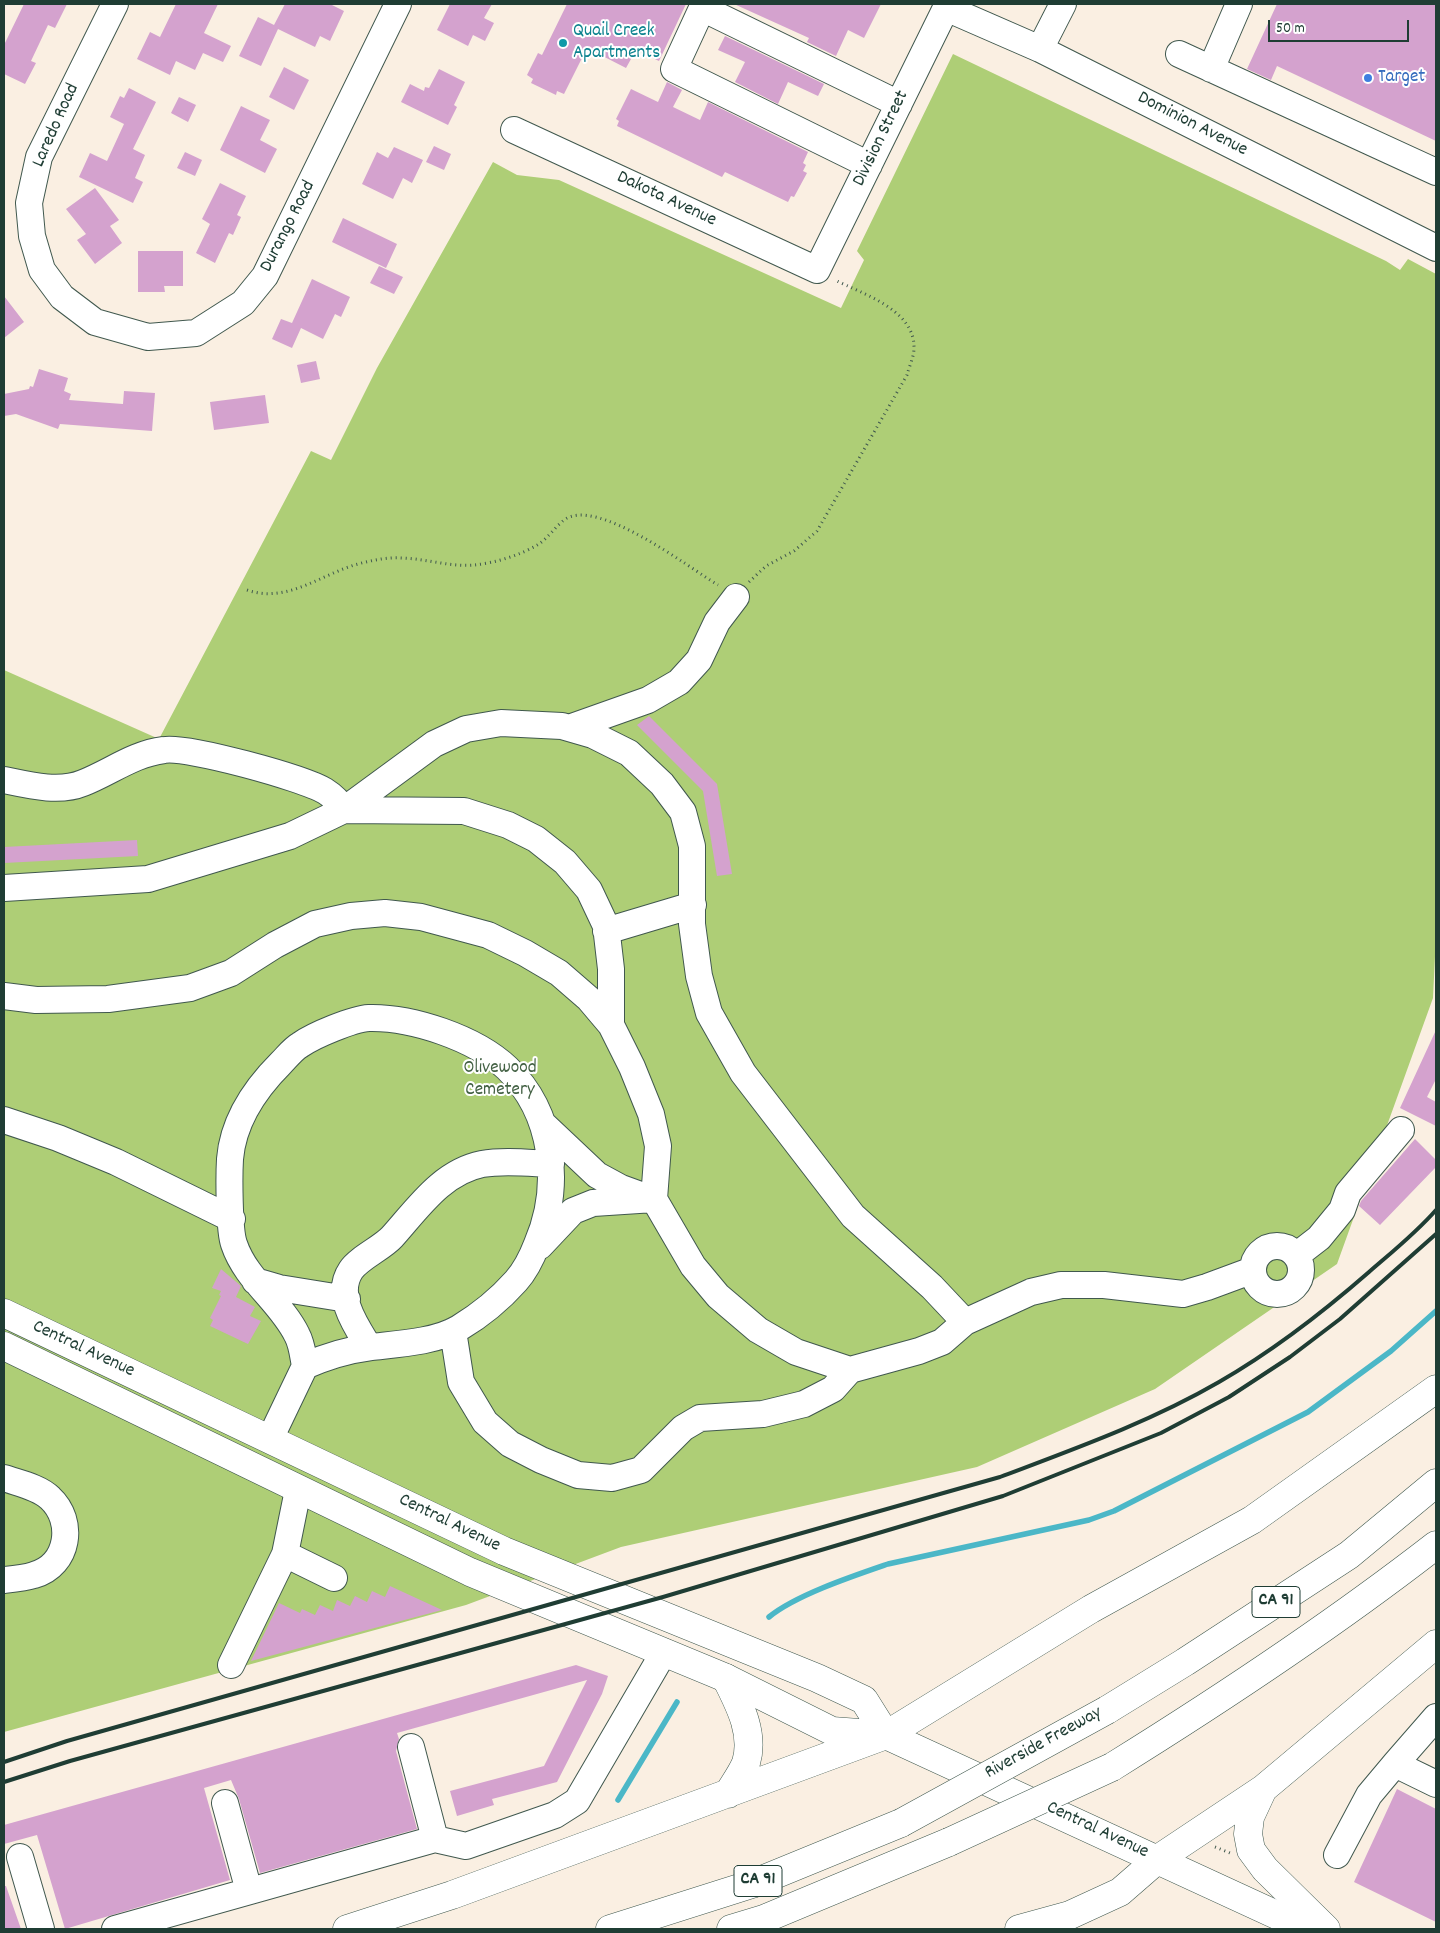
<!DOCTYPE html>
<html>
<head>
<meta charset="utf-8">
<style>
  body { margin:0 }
  #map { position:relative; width:1440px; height:1933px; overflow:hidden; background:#faefe2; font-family:Dekko,sans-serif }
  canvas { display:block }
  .frame { position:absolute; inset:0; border:5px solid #1f3d34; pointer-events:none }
  .scale { position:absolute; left:1268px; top:20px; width:141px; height:22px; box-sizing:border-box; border:2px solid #1f3d34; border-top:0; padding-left:6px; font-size:15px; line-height:18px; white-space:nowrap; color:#1f3d34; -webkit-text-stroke:4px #fff; paint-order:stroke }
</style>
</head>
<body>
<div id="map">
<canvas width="1440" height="1933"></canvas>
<div class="frame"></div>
<div class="scale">50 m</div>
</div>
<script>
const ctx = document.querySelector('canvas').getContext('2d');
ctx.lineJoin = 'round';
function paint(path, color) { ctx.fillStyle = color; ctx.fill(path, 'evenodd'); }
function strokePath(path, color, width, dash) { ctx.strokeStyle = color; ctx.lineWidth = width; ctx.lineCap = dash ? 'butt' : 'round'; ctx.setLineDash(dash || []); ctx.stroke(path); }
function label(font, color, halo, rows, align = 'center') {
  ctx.font = font + ' Dekko,sans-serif'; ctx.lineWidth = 4; ctx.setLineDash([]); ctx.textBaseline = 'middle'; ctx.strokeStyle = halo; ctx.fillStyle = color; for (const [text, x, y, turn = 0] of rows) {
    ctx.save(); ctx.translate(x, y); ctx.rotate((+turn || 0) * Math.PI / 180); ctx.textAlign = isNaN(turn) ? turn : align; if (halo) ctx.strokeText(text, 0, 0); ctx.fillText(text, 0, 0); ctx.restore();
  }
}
paint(new Path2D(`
  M953,54l433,207 14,9 8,-11 28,15v662l-3,62 -96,266 -182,125 -178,78 -356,80 -155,58 -462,127v-1062l155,69 152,-288 20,9 46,-92 116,-206 24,13 42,5 282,128 23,-48 -7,-9z`), '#aece76');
strokePath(new Path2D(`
  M769,1617c27,-22 84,-41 119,-53l201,-44 25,-9 194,-99 83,-61 45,-40
  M618,1800l59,-98`), '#4bb7c7', 5.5);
paint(new Path2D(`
  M24,4h43l-12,24 -7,-3 -17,36 5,2 -11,21 -21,-10v-29z
  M176,4h42l-14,29 27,13 -8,16 -20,-9 -8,17 -19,-9 -6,14 -33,-16 13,-27 10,5z
  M285,4h45l14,7 -14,30 -10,-5 -5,11 -37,-18 -17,37 -22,-10 19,-39 16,8z
  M450,4h42l-8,14 10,5 -9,18 -12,-6 -5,11 -31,-16z
  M567,4h119l-27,57 -23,-11 -10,18 -39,-20 -23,46 -7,-3 -1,4 -25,-12 2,-4 -6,-4 11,-22 4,2z
  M734,4h147l-17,34 -16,-8 -12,26 -29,-14 2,-4z
  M1277,4h159v137l-159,-75 -6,14 -24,-11z
  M725,36l99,48 -6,12 -30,-14 -10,22 -43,-22 10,-20 -27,-12z
  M284,67l25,13 -15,30 -25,-13z
  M439,69l26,13 -11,23 3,2 -9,18 -47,-23 9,-18 14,7 1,-4 4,1z
  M667,82l15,8 -9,17 27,13 8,-18 100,50 -5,11 3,2 -3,6 4,2 -13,24 -3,-1 -3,6 -63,-30 -3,5 -105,-51 2,-5 -3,-2 15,-30 27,13z
  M129,88l27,14 -23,47 12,6 -10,23 8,4 -10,21 -54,-26 11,-24 17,8 17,-37 -14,-7 10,-21 4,2z
  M179,97l17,8 -8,17 -17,-9z
  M241,106l29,14 -10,20 17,9 -12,24 -45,-23z
  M434,146l17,8 -7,16 -18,-8z
  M394,147l29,13 -11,23 -9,-5 -10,21 -31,-15 15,-32 11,6z
  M185,152l17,8 -7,16 -18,-8z
  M220,183l26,13 -9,19 4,2 -8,18 -4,-2 -14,30 -19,-10 14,-29 -8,-5z
  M95,188l24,32 -9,6 12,17 -27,21 -18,-24 9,-6 -20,-25z
  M343,218l54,26 -11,24 -54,-26z
  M138,251h45v35h-19l1,6h-27z
  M379,266l24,11 -9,17 -24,-11z
  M312,279l38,18 -9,20 -6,-3 -12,25 -22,-11 -9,20 -20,-9 9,-20 11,4z
  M4,296l20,26 -20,16z
  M316,361l4,18 -19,4 -4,-18z
  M39,369l29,9 -4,13 7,3 -2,6 54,4 1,-13 31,2 -3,38 -92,-7 -2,5 -42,-15 -12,2v-22l25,-5 1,-3 3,1z
  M265,395l4,28 -55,7 -4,-28z
  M649,716l68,68 15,90 -15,2 -14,-85 -66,-66z
  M137,840l1,16 -134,7v-16z
  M1436,1030v49l-9,18 9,5v24l-36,-18z
  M1415,1139l21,21v7l-56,58 -21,-19 2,-5z
  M221,1269l20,17 -5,11 19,10 -5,9 11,5 -13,23 -38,-18 3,-6 -3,-2 11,-22 -2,-1 2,-4 -9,-3z
  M390,1586l52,24 -191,51 28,-58 21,10 2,-4 13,6 5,-10 13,6 4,-11 13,6 5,-10 12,6 5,-11 13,6z
  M576,1665l32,11 -6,18 -45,88 -65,17 2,6 -37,11 -7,-25 94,-25 43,-86 -190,53 2,6 -3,12 21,78 -157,44 -21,-74 -8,-19 -27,8 26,92 -165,49 -28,-94 -33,9v-19z
  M1397,1789l39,20v113l-82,-40z
  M4,1886h2l15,43h-17z`), '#d4a2ce');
const minor = new Path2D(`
  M115,4l-76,153 -10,46 3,33 10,34 20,27 33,25 53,15 48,-4 47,-30 22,-27 133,-272
  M704,4l-30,65 195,96
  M702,8l197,96
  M1040,49l23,-45
  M1179,54l257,118
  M1211,69l28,-65
  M514,130l303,140 129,-262 94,41 396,199
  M569,728l79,-28 31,-18 20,-22 18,-38 19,-25
  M4,780c24,5 55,13 79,3 28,-11 50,-29 81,-33 24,-4 139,28 161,41 8,5 14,11 19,19l90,-66 32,-15 35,-6 61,3 31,9 36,18 33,31 21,28 9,34v78l7,52 10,37 34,60 110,143 79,71 33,35
  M4,888l144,-9 142,-43 54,-26 120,1 44,14 28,14 29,23 24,28 17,36 5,43v56
  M606,931l87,-26
  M4,996l32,4 72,-1 82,-11 41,-15 44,-28 40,-21 36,-8 34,-3 36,4 67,18 37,18 34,20 30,26 22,26 21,42 19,47 7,32 -4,53 39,67 25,30 40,34 38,22 54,18
  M4,1120l54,18 58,24 116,57
  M544,1125l53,50 24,13 22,8
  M540,1246l33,-35 20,-8 61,-4
  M1253 1270a24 24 0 1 1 48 0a24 24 0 1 1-48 0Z
  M1297,1255l22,-17 23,-28 6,-17 53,-63
  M255,1281l24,7 68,11
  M453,1331l8,51 24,40 25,22 31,16 37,15 34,3 29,-8 42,-42 17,-10 63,-4 41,-10 29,-15 17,-19 69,-19 23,-9 23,-20 66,-30 30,-7h43l79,9 24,-7 46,-17
  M369,1347c-13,-21 -35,-52 -18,-77 8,-12 31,-22 41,-33 26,-29 50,-65 90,-73 22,-4 47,-1 69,0
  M270,1439l35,-73c22,-10 43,-16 66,-19 26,-3 65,-5 88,-19 20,-12 41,-29 57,-47 9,-10 16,-24 21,-37 25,-58 17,-131 -30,-176 -32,-30 -95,-51 -138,-50 -16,1 -55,17 -69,27 -7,4 -13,12 -19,18 -26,26 -48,59 -51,96 -1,17 -1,71 4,85 12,36 47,58 63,91 5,9 6,21 8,31
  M4,1478c14,5 35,9 46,20 25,23 19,67 -16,77 -9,3 -20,4 -30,5
  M298,1490l-13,64 49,24
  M231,1665l54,-111
  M411,1747l24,92
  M1395,1764l41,-47
  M225,1803l24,88
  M1337,1855l32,-60 26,-31 41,20
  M20,1857l21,72
  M115,1929l320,-90 31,7 89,-31 22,-14 87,-149`);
const major = new Path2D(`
  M4,1313l500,238 313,127 47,22 22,35
  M4,1346l466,226 256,106 106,53 54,4 421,194`);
const highway = new Path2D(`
  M726,1678c13,26 29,55 20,85 -4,10 -12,21 -18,31
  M1107,1710l78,-48 164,-107 87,-72
  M1112,1767c111,-69 221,-142 324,-222
  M1263,1789l-13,28 -2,17 3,16 14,19 61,60
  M347,1929l105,-34 434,-160 205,-126 161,-89 184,-131
  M610,1929l142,-45 149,-61
  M731,1929l33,-10 185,-77
  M1019,1929l51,-14 50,-23 38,-33 105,-70 173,-145`);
strokePath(minor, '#40584e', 28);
strokePath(major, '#40584e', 29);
strokePath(highway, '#40584e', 29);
strokePath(new Path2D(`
  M749,582l17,-16 28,-15 23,-20 90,-156c2,-8 7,-18 7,-27 1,-38 -51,-54 -79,-68
  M247,590c40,14 74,-16 111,-26 15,-4 30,-7 45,-6 24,1 47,9 71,7 21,-2 47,-10 65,-21 9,-6 16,-17 25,-24 32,-24 124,47 154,65
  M1215,1847l15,6`), '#40584e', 3, [1, 4]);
strokePath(minor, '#fff', 26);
strokePath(major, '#fff', 28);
strokePath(highway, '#fff', 28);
strokePath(new Path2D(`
  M4,1762l63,-21 933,-264c74,-28 150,-55 219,-95 54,-31 103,-69 150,-110 23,-20 47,-39 67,-62
  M4,1782l66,-21 593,-164 340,-101 158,-63 68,-36 61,-40 50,-38 96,-85`), '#1f3d34', 4);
const highwayBridge = new Path2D(`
  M901,1823l206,-113
  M949,1842l163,-75`);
strokePath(highwayBridge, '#40584e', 29, []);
strokePath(highwayBridge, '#fff', 28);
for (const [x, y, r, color] of [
  [563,43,5,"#0f9aa8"],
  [1368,78,5,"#3f7fe0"]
]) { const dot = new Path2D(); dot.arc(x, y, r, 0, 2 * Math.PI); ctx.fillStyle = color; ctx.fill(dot); strokePath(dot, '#fff', 2); }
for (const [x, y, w] of [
  [1276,1602,48],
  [758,1881,48]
]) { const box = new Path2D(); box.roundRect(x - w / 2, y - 15.5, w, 31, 4); ctx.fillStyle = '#fff'; ctx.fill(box); strokePath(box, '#1f3d34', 1); }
label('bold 18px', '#1f3d34', null, [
  ["CA 91",1276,1602],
  ["CA 91",758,1881]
]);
label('19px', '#0d838f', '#fff', [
  ["Quail Creek",573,32],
  ["Apartments",573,54]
], 'left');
label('19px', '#366cbe', '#fff', [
  ["Target",1378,78]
], 'left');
label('19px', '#1f3d34', '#fff', [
  ["Dominion Avenue",1192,125,27],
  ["Laredo Road",57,126,-66],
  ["Division Street",882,139,-64],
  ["Dakota Avenue",666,200,25],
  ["Durango Road",289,227,-63],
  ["Central Avenue",83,1350,25],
  ["Central Avenue",449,1524,26],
  ["Riverside Freeway",1044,1744,-29],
  ["Central Avenue",1097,1831,25]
]);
label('19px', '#436144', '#fff', [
  ["Olivewood",500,1069],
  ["Cemetery",500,1091]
]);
</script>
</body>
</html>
